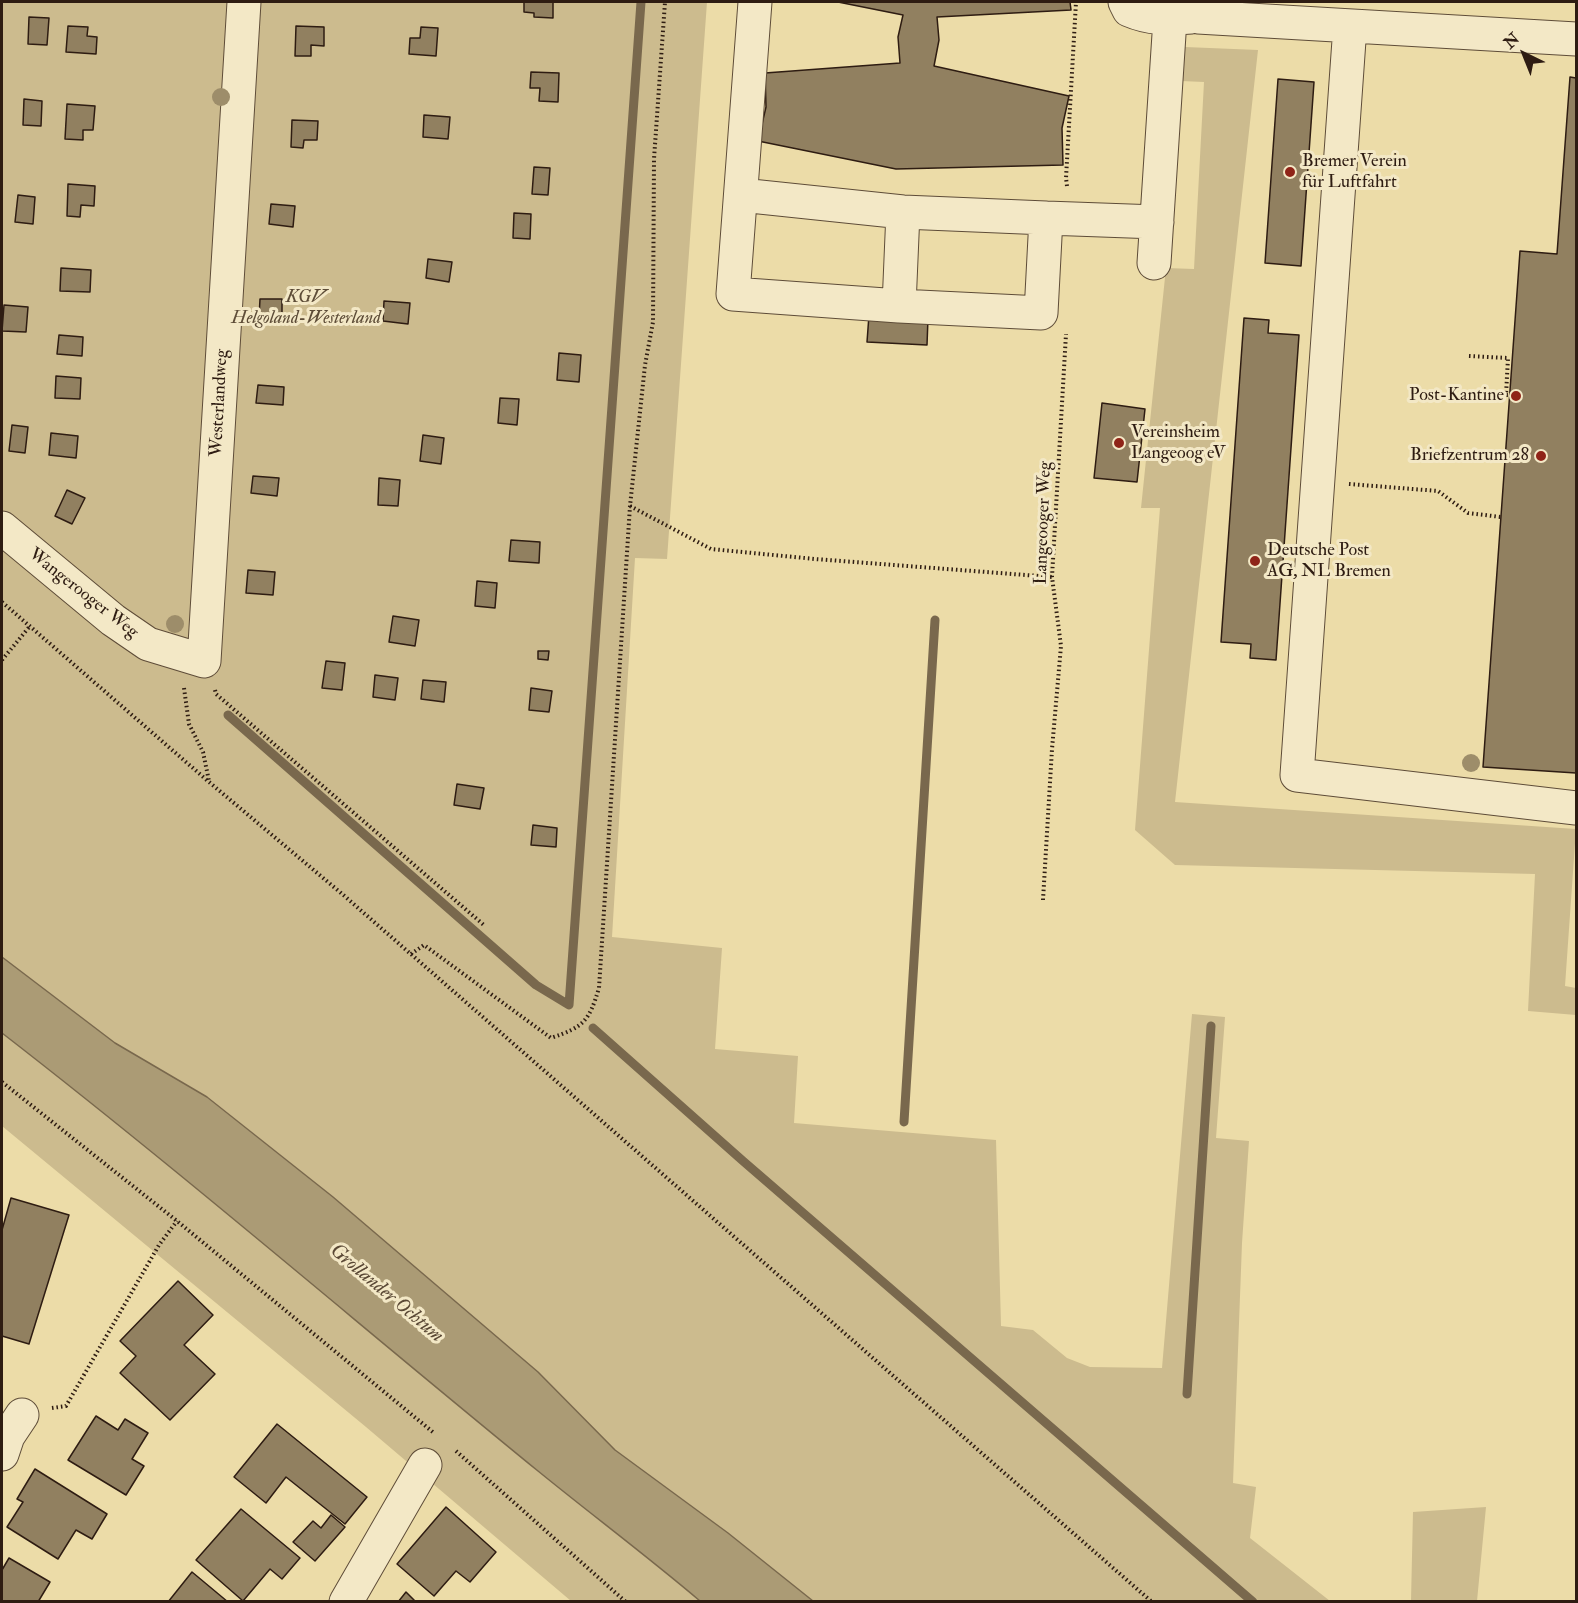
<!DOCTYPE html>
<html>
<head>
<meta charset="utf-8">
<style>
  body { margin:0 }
  #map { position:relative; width:1578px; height:1603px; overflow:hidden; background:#ecdca8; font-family:"IM FELL Double Pica",serif }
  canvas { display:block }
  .frame { position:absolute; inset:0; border:3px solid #2e1c12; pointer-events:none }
  .north { position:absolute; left:1494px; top:24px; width:60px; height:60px; -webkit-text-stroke:4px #f3e8c6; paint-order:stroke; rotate:317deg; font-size:16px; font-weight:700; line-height:24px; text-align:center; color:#2e1c12 }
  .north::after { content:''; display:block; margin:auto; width:21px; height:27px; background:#2e1c12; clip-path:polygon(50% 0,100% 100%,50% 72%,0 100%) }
</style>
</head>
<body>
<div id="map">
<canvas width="1578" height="1603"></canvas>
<div class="frame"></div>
<div class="north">N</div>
</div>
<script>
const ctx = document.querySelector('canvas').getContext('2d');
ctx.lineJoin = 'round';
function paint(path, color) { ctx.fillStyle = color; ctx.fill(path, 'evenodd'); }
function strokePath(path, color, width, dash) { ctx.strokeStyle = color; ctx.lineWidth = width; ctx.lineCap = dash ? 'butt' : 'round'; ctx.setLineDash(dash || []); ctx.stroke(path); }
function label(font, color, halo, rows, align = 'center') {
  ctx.font = font + ' "IM FELL Double Pica",serif'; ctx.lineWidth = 6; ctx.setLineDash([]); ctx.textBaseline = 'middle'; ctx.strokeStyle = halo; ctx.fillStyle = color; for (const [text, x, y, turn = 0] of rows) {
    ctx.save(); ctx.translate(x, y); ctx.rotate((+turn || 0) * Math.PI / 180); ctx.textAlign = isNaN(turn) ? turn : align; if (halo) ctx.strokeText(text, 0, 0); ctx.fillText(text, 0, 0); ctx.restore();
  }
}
paint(new Path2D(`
  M2,2h705l-40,557 -32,-1 -23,379 110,11 -7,101 83,7 -4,67 202,17 5,186 32,4 34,28 23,9 72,1 30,-354 33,3 -9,121 33,3 -7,102 -9,240 23,4 -6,51 80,63h-517l-85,-68 -113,-83 -77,-78 -205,-175 -125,-100 -93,-54 -113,-86z
  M1185,47l73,3 -83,752 401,27 -11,157 11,2v27l-48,-4 7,-137 -360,-9 -40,-35 25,-322h-19l25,-240 28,1 10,-187 -23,-1z
  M2,1033c182,141 357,292 536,438 54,44 109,85 162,130h-129l-205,-174 -364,-301z
  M1486,1507l-9,94h-66l2,-89z`), '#ccbb8e');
const water = new Path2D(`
  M2,957l113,86 92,54 126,100 205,175 77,78 113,83 85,68h-113c-53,-45 -108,-86 -162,-130 -179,-146 -354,-297 -536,-438z`);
paint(water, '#ab9b75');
strokePath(water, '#79684d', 1.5);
strokePath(new Path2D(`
  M228,715l308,270 33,20 72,-1003
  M593,1028l150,133 510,441
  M904,1122l31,-502
  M1187,1394l24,-368`), '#79684d', 9);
const building = new Path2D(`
  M524,2h29v16l-19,-1v-4l-10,-1z
  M838,2h232l1,8 -134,7 2,23 -5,26 135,30 -7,32 1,37 -167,4 -138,-28 8,-34 -1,-34 135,-10 -2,-26 5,-22z
  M29,17l20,1 -2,27 -19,-1z
  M68,26l20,1 -1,9 10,1 -1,17 -30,-2z
  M296,26l28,1v19l-13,-1v11h-16z
  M421,27l17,1 -2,28 -27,-2 1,-16h10z
  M531,72l28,1 -1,29 -19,-1 1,-13h-10z
  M1570,77l6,1v695l-93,-6 37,-516 37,3z
  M1278,79l36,3 -13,184 -36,-3z
  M24,99l18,2 -1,25 -18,-1z
  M67,104l28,2 -2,24h-10v10l-18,-1z
  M424,115l26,2 -2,22 -25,-2z
  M292,120l26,1 -1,19h-13l-1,8 -12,-1z
  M534,167l16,1 -2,27 -16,-1z
  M68,184l27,2 -1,20 -13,-1 -1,12 -13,-1z
  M18,195l17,2 -2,27 -18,-2z
  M271,204l24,2 -2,21 -24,-3z
  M514,213l17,1 -1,25 -17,-1z
  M428,259l24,3 -3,20 -23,-4z
  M61,268l30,2 -1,22 -30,-1z
  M260,299h22v19h-23z
  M384,301l26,2 -2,21 -25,-3z
  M4,305l24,2 -2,25 -24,-1z
  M869,315l59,3 -1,27 -60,-3z
  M1244,318l25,2 -1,13 31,2 -23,325 -26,-2 1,-14 -30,-2z
  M59,335l24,2 -1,19 -25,-2z
  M559,353l22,2 -2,27 -22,-2z
  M56,376l25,2 -1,21 -25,-1z
  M258,385l26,2 -1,18 -27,-2z
  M500,398l19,1 -2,26 -19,-2z
  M1102,403l43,6 -8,73 -43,-4z
  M12,425l16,2 -3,26 -16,-2z
  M51,433l27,3 -2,22 -27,-3z
  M423,435l21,3 -3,26 -21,-3z
  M253,476l26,2 -2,18 -26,-3z
  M379,478l21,2 -2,26 -20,-1z
  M67,490l18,8 -13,26 -17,-8z
  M511,540l29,2 -1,21 -30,-2z
  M248,570l27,2 -2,23 -27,-2z
  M477,581l20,2 -2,25 -20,-2z
  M393,616l26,4 -4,26 -26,-4z
  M538,651h11l-1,9 -10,-1z
  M326,661l19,2 -3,27 -20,-2z
  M375,675l23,3 -3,22 -22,-3z
  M423,680l23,2 -2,20 -23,-3z
  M531,688l21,3 -3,21 -20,-2z
  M457,784l27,4 -4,21 -26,-4z
  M533,825l24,3 -1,19 -25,-2z
  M11,1198l58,17 -40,129 -27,-8v-106z
  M178,1281l35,34 -29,30 31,29 -45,46 -50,-47 16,-17 -16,-15z
  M96,1416l22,14 7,-11 23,14 -16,26 12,7 -18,29 -58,-35z
  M277,1424l90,73 -22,27 -59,-47 -20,26 -32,-26z
  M35,1469l72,45 -15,25 -16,-9 -18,29 -51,-32 16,-25 -6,-3z
  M446,1507l50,45 -26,30 -14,-11 -22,25 -37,-32z
  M241,1509l59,49 -18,21 -12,-10 -27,32 -47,-41z
  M331,1515l14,12 -30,34 -22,-19 20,-21 8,7z
  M9,1558l41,24 -12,20h-36v-32z
  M192,1572l36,30h-60z
  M406,1592l10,10h-18z`);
paint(building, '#918060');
strokePath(building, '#2e1c12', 1.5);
const minor = new Path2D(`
  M1125,2l4,8c21,9 40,9 62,7
  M1198,17l378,22
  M1350,26l-53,749 279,33
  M741,195l162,17 143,6 -5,95 -142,-7 -166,-12 22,-292
  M1046,218l111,4
  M1154,263l16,-244
  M899,306l4,-94
  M2,528l111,92 35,24 56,17 40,-659
  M2,1454l6,-18 14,-21
  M346,1602l79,-137`);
strokePath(minor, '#5e4c38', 35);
strokePath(new Path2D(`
  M1067,186l-1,-8 10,-176
  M1469,356l39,2 -2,37h4
  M1349,484l89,7 30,22 33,4
  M630,506l81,43 104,10 237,18
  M2,602l207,180 132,111 811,709
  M2,660l28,-34
  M184,688l5,36 14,28 6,29
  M215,690l1,4 269,232
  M1043,900l9,-151 9,-103 -9,-69 14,-243
  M411,954l13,-9 127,93c33,-11 38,-17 48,-50l31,-482 15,-141 8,-43 1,-163 11,-157
  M2,1082l175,139 257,212
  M52,1408l14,-2 93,-161 18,-24
  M456,1451l170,151`), '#2e1c12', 4, [1.5, 3]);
strokePath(minor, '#f3e8c6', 33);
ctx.fillStyle = '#9d8d6a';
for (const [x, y] of [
  [221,97],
  [175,624],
  [1471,763]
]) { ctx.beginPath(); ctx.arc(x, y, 9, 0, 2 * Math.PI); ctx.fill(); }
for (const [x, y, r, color] of [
  [1290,172,6,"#8f2418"],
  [1516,396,6,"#8f2418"],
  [1119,443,6,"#8f2418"],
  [1541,456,6,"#8f2418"],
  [1255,561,6,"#8f2418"]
]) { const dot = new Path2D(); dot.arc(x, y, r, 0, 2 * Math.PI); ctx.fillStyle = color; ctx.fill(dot); strokePath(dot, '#f3e8c6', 2); }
label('18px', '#2e1c12', '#f3e8c6', [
  ["Bremer Verein",1302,162],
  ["für Luftfahrt",1302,183],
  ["Post-Kantine",1504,396,"right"],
  ["Vereinsheim",1131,433],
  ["Langeoog eV",1131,454],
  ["Briefzentrum 28",1529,456,"right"],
  ["Deutsche Post",1267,551],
  ["AG, NL Bremen",1267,572]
], 'left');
label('italic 18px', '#5d4c37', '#f3e8c6', [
  ["KGV",306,298],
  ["Helgoland-Westerland",306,319]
]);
label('18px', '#2e1c12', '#f3e8c6', [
  ["Westerlandweg",220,403,-87],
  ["Langeooger Weg",1044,523,-88],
  ["Wangerooger Weg",83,594,38]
]);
label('italic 20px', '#5a4835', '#f3e8c6', [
  ["Grollander Ochtum",386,1294,40]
]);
</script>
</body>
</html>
